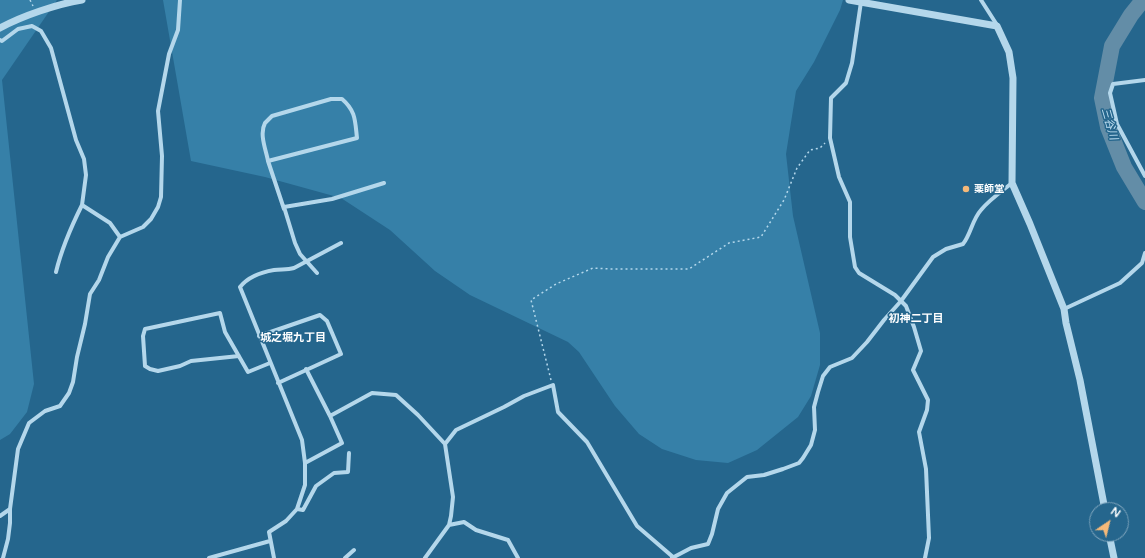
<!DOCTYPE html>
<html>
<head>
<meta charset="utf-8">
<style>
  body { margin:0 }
  #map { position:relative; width:1145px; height:558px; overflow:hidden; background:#25668d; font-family:"Varela Round",sans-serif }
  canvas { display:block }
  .north { position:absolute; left:1089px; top:502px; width:40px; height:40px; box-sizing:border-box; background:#25668d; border:1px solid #7ca3bb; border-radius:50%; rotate:35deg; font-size:11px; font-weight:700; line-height:16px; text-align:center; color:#fff }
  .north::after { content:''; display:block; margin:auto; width:14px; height:18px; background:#f5b979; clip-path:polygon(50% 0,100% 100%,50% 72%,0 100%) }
</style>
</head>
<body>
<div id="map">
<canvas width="1145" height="558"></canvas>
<div class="north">N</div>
</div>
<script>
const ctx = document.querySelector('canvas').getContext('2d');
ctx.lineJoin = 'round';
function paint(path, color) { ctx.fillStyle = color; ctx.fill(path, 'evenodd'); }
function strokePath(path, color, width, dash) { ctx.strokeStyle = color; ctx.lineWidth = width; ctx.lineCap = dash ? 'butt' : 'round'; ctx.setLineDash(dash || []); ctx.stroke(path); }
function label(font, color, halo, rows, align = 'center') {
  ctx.font = font + ' "Varela Round","Noto Sans JP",sans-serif'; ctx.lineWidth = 3; ctx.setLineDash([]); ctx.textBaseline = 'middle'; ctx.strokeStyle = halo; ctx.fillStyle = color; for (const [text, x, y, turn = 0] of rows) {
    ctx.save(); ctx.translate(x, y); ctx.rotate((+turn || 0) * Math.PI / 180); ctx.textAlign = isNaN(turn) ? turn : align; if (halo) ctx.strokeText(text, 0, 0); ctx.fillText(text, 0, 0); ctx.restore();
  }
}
paint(new Path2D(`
  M0,0h57l-55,80 32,304 -7,28 -17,22 -10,6z
  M163,0h680l-3,10 -26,52 -18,29 -10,63 7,62 27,117v32l-9,31 -13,21 -41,33 -29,13 -32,-3 -34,-11 -23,-15 -24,-28 -36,-54 -11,-10 -98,-47 -35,-24 -45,-41 -49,-32 -76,-21 -74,-16z`), '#3680a8');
strokePath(new Path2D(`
  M1143,0l-12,15 -19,31 -10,52 6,29 16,40 21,35`), '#638da7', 16);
strokePath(new Path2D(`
  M30,0l3,6
  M551,380l-20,-80 25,-16 37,-16 17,1h79l40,-26 32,-6 23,-37 13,-32 13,-18 10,-2 5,-5`), '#b4d7eb', 1.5, [2, 3]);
strokePath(new Path2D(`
  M981,0l16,25
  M861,2l-9,61 -6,20 -15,15 -1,40 9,39 11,25v35l5,30 4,6 36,22 11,11 8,21 7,24 -8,19 15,30 -1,10 -8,22 7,37 3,69 -4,20
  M0,40l2,1 16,-12 14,-3 9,5 10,17 25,92 8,19 2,16 -4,30 28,18 10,14
  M1145,80l-32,4 -3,9 7,31 28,52
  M331,99h11c14,12 13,22 15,39l-89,23c-2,-11 -9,-27 -3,-38 2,-2 5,-5 7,-7z
  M268,161l16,48
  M284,207l48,-8 52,-16
  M284,207l11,36 5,11 17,19
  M56,272c6,-25 15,-45 26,-67
  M1064,309l56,-26 22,-20 3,-10
  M259,336l61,-21 7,6 14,33 -63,29
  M239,356l-48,5 -11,5 -22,5 -8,-2 -5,-3 -2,-30 2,-7 75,-16 5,19 23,40 22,-9
  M330,416l42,-23 24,2 22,20 27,29 8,53 -2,19 -2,9 -24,33
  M445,444l11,-14 48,-23 20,-11 29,-11 5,27 29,30 50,84 36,31
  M305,463l37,-20 -12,-27 -24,-47
  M297,509l6,1 13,-24 18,-13 14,-1 1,-19
  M0,516l10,-7
  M449,525l15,-3 12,8 32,10 10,18
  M3,558l5,-19 2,-16v-14l8,-60 11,-26 16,-12 15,-5 9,-13 4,-11 4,-25 8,-33 5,-30 9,-14 9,-23 12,-20 23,-10 8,-8 7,-12 3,-10 1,-41 -4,-45 11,-57 9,-24 2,-30
  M209,558l61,-17
  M274,558l-5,-26 17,-11 11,-12 8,-24v-22l-3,-23 -62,-153c8,-10 22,-15 34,-17 7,-1 13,0 20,-2l47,-25
  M345,558l9,-8
  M672,558l19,-10 17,-4 4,-10 6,-25 9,-16 20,-16 17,-2 19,-6 16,-6 4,-5 8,-13 4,-15 -1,-23 4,-15 5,-16 7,-9 22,-9 15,-16 17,-22 17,-19 32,-44 13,-8 17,-5c8,-10 9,-24 18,-34 8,-10 21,-19 31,-27`), '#b4d7eb', 4);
strokePath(new Path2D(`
  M849,0l148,26 12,26 4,26 -1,105 18,41 34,85 2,14 14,57 25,130
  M0,28c22,-12 57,-24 82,-28
  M1109,534l5,24`), '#b4d7eb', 7);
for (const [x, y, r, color] of [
  [966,189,4,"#f5b979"]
]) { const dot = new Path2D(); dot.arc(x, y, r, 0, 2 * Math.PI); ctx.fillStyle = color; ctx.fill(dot); strokePath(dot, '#25668d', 1.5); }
label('bold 10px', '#fff', '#25668d', [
  ["薬師堂",974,189]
], 'left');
label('italic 11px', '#c0e0f2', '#25668d', [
  ["三谷川",1109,124,74]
]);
label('bold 11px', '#fff', '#25668d', [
  ["初神二丁目",916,319],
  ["城之堀九丁目",293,338]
]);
</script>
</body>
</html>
